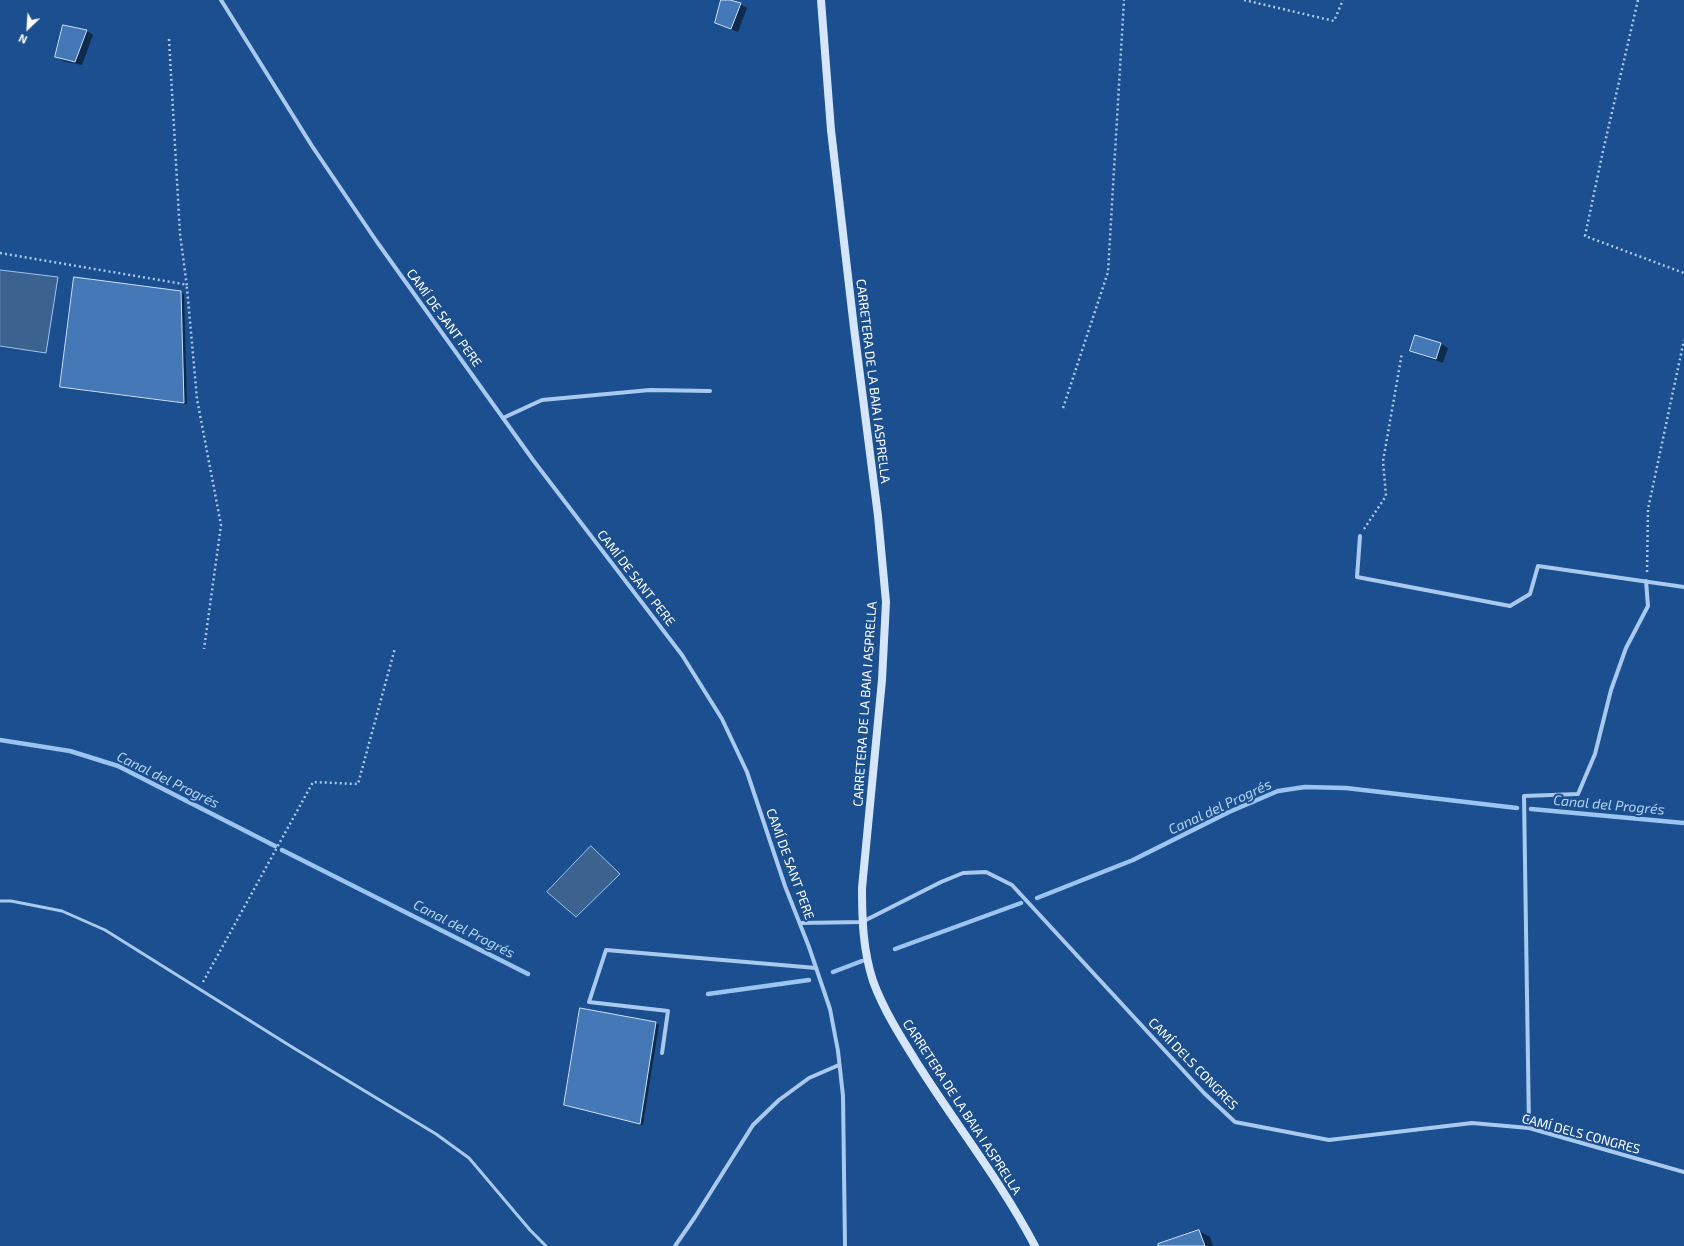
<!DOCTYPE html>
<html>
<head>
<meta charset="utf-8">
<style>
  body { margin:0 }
  #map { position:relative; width:1684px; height:1246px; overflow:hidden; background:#1b4f8f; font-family:"Exo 2",sans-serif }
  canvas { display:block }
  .north { position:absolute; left:8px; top:8px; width:40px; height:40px; -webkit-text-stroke:3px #1b4f8f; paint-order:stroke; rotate:205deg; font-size:11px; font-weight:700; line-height:16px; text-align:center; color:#fff }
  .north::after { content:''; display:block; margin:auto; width:14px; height:18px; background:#fff; clip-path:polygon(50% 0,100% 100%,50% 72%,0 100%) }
</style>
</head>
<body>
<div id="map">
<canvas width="1684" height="1246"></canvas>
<div class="north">N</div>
</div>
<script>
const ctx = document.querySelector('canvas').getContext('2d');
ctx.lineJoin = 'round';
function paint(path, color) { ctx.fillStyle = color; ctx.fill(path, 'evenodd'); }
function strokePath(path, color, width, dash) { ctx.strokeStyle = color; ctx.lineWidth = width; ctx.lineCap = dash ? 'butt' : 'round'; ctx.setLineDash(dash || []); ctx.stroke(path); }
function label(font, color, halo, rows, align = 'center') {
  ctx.font = font + ' "Exo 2",sans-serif'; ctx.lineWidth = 4; ctx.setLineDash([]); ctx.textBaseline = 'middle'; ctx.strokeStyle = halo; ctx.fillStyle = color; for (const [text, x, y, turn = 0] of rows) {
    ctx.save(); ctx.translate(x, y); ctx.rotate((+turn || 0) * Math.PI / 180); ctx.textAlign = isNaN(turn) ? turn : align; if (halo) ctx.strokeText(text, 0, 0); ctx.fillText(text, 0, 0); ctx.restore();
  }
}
const water = new Path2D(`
  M0,270l58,7 -12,76 -46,-7z
  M591,846l29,28 -44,43 -29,-25z`);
paint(water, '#3c6290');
strokePath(water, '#9cc4f0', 1);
paint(new Path2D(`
  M722,0l18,4 7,4 -9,24 -22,-9z
  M64,26l23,5 6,4 -11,30 -19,-4 -7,-4z
  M181,292l3,2 3,110 -123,-16 -3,-2z
  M1416,337l25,7 7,4 -5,15 -25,-9 -7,-4z
  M656,1023l3,2 -16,100 -75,-19z
  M1199,1231l11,6 3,9h-45z`), '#0007');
strokePath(new Path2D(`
  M0,740l70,11 48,15 157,80
  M1531,809l153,14
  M282,850l246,124
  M1037,898l96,-38 96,-48 49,-21 27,-4 41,1 171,20
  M895,949l126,-46
  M833,972l29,-11
  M708,994l101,-14`), '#9cc4f0', 4.5);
const building = new Path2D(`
  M721,0h9l11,3 -10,26 -16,-6z
  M63,25l24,5 -12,32 -20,-5z
  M74,277l107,14 3,112 -124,-16z
  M1415,335l26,8 -5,16 -26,-8z
  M580,1008l76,14 -16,102 -76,-19z
  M1199,1230l6,16h-47v-2z`);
paint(building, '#4478b7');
strokePath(building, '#cfe3fa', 1);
strokePath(new Path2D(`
  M1244,0l90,21 9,-21
  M1638,0l-35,151 -18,85 99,37
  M169,39l11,195 7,53
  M0,253l183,31 4,4 10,111 24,126 -17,124
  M1063,408l45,-136 16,-272
  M1364,529l22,-33 -3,-35 19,-108
  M1647,572l1,-63 36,-169
  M203,982l110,-200 45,2 37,-136`), '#a9c9ee', 2.5, [2, 3]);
strokePath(new Path2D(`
  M0,901h11l51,10 43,19 187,117 144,87 33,24 61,72 16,16`), '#a9c9ee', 3);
strokePath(new Path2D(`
  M221,0l91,146 65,96 156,218 149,195 40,64 25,53 38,114 24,61 21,62 8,42 5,45 2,150
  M503,418l39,-18 108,-10 60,1
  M1360,536l-3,41 153,29 20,-12 8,-28 146,21
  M800,923l62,-1 79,-40 22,-9 23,-1 26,13 192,208 31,29 94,18 143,-17 57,5 155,44
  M662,1053l6,-42 -79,-9 17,-52 210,18
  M1529,1128l-5,-332 54,-2 17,-40 16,-64 15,-42 22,-42 -2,-25
  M675,1246l20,-29 58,-92 26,-25 30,-22 30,-13`), '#a9c9ee', 4);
strokePath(new Path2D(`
  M821,0l10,130 23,198 24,188 8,86 -4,78 -20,208c0,32 1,62 11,93 11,30 29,58 46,85 38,60 83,117 116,180`), '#d6e6fa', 8);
label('13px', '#fff', '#1b4f8f', [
  ["CAMÍ DE SANT PERE",444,318,54],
  ["CARRETERA DE LA BAIA I ASPRELLA",873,381,83],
  ["CAMÍ DE SANT PERE",636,578,52],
  ["CARRETERA DE LA BAIA I ASPRELLA",865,704,-86],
  ["CAMÍ DE SANT PERE",790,864,70],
  ["CAMÍ DELS CONGRES",1193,1064,46],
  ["CARRETERA DE LA BAIA I ASPRELLA",962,1107,57],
  ["CAMÍ DELS CONGRES",1581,1134,15]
]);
label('italic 14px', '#b5d3f5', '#1b4f8f', [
  ["Canal del Progrés",168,780,26],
  ["Canal del Progrés",1609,805,5],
  ["Canal del Progrés",1220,807,-25],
  ["Canal del Progrés",464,929,27]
]);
</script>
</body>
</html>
